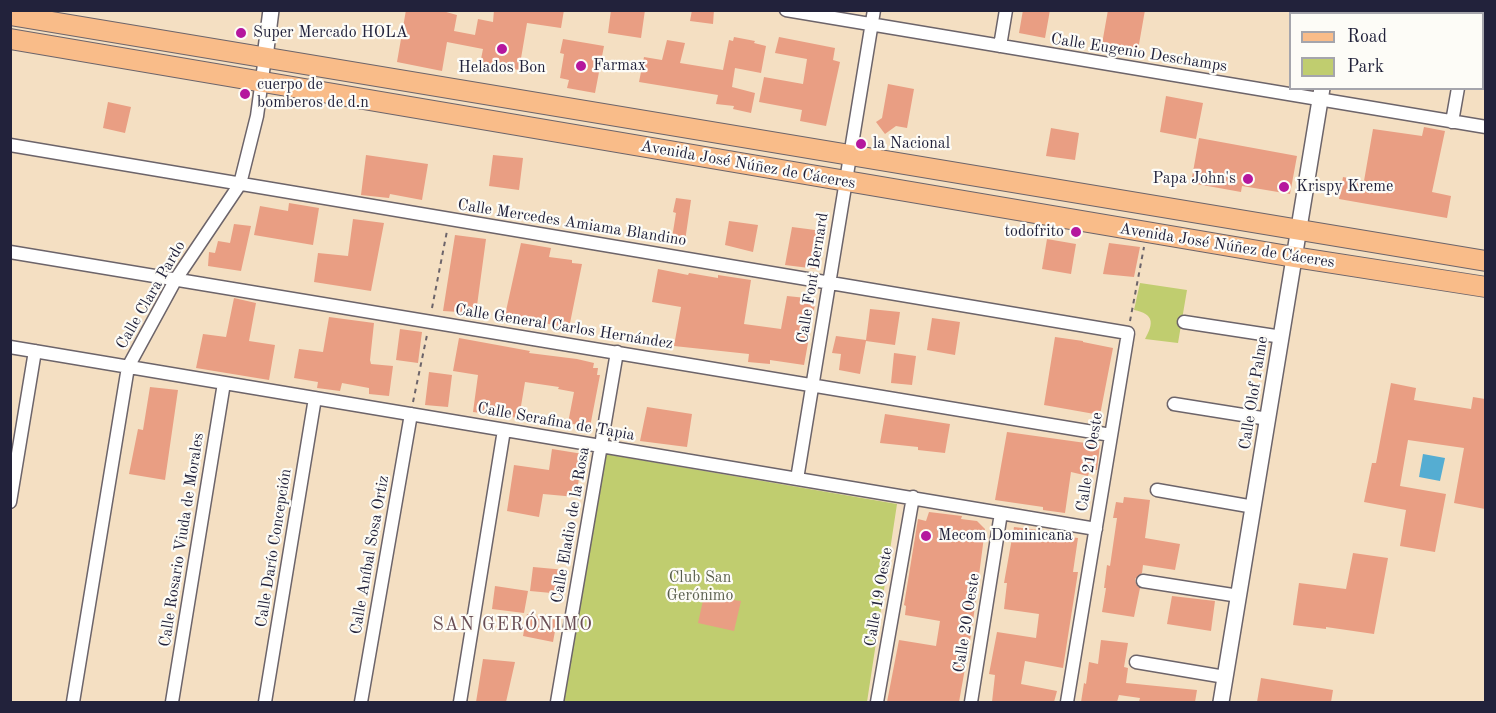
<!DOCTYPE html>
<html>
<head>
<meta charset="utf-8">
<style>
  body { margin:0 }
  #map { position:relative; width:1496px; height:713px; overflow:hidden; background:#f4dfc2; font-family:"Old Standard TT",serif }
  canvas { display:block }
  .frame { position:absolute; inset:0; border:12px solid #22223b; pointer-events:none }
  .legend { position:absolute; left:1289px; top:12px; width:195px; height:78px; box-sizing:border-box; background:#fdfcf7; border:2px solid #a5a5ac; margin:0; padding:8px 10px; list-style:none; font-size:18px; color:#22223b }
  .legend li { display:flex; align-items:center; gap:12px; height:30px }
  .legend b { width:30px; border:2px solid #a5a5ac }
</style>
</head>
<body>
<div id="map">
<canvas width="1496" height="713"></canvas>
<div class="frame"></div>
<ul class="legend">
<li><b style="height:8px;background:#f9bc89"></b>Road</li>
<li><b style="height:16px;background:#c0cd6f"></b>Park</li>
</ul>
</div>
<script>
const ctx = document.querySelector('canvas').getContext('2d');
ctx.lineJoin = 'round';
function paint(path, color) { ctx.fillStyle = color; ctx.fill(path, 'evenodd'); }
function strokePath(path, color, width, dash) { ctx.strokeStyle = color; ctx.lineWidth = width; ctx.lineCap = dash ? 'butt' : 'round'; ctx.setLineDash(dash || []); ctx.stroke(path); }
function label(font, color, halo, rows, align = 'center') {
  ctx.font = font + ' "Old Standard TT",serif'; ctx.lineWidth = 4.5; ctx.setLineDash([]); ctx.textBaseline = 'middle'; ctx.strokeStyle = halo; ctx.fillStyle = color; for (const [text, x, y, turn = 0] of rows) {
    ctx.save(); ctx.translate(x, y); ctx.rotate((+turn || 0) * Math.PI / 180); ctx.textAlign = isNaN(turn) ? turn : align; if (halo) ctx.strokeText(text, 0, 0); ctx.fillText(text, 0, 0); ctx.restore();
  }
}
paint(new Path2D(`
  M1140,283l47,7 -9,53 -33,-4c9,-16 9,-25 -11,-29z
  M605,454l292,50 -30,198h-303z`), '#c0cd6f');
paint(new Path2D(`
  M1423,454l22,4 -5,23 -21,-4z`), '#55add2');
paint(new Path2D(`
  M406,10h33l18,5 -3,16 21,4 3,-16 15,3 1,-12h70l-3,18 -34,-5 -8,47 -39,-6 3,-15 -36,-7 -5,29 -45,-9z
  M611,10h34l-4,28 -33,-5z
  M692,10h22l-1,14 -23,-3z
  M1023,10h27l-5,28 -26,-5z
  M1108,10h37l-7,40 -36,-6z
  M734,37l21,4 -1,2 12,3 -5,27 -26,-5 -3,19 23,6 -4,20 -18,-4 1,-3 -18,-2 2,-9 -79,-13 5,-25 18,3 5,-20 18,3 -5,20 43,7 6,-30 4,1z
  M779,37l56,11 -2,12 7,2 -14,64 -26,-5 2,-11 -43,-8 5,-25 39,7 4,-25 -32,-6z
  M563,39l41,7 -9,47 -28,-5 2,-8 -9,-2 4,-24 -4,-1z
  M888,84l26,5 -7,39 -11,-2 -11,8 -9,-12 6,-4z
  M1166,96l37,7 -7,36 -36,-7z
  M108,102l23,5 -6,26 -22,-5z
  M1424,127l21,4 -13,61 19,4 -4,22 -108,-19 4,-22 21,4 9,-52 49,7z
  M1051,128l28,5 -4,27 -29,-4z
  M1199,138l98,18 -7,38 -48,-8 -1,6 -50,-9z
  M366,155l62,9 -6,36 -32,-6 -1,4 -28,-3z
  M493,155l30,3 -4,32 -30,-4z
  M676,198l15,2 -6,41 -13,-3 4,-25 -3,-1z
  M289,203l30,5 -6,37 -59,-10 6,-29 28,5z
  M353,219l31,4 -13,68 -57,-9 4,-29 30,3z
  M729,221l29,4 -5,27 -28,-7z
  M234,224l17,2 -10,45 -33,-5 1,-14 6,1 3,-12 12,2z
  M792,227l31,4 -6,38 -32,-4z
  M455,235l31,4 -10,74 -33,-2z
  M1047,239l29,5 -5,30 -29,-5z
  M521,243l30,5 -2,9 23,3v3l10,1 -13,64 -31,-6 -1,3 -33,-5z
  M1109,243l31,4 -6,30 -31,-3z
  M658,269l30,6 1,-2 29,5v-3l33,5 -7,44 37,5 6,-33 29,3 -12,66 -34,-5v4l-22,-2 1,-8 -75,-8 7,-39 -29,-5z
  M234,298l22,5 -7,38 26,4 -6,35 -73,-12 7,-34 23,3z
  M870,309l30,3 -5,33 -29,-4 -6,33 -21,-4 2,-16 -9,-1 4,-17 30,4z
  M329,317l45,6 -4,37 1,4 22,2 -4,30 -20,-2v-6l-27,-5 -2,8 -23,-3 1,-6 -24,-4 5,-29 24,3z
  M932,318l28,4 -5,33 -28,-5z
  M400,329l22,3 -4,31 -22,-3z
  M1055,337l28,4v1l30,6 -13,67 -56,-10z
  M459,338l71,13 -1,2 48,6 17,4 -1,5h5l-1,7h3l-10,52 -22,-4 6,-31 -16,-3 1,-2 -34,-5 -6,36 -46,-6 5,-37 -25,-4z
  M894,353l22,3 -4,29 -21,-2z
  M429,372l23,3 -4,32 -23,-2z
  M1391,383l25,5 -2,12 57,9 2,-12 12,2v110l-31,-6 10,-55 -56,-8 -8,46 46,8 -11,58 -35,-6 6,-36 -42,-8 8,-39h4z
  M150,387l28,3 -13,90 -36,-6 9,-45 5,1z
  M647,407l45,7 -5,33 -47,-6z
  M885,414l65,10 -5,29 -27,-3v-3l-38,-4z
  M1007,432l93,13 -3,25 -7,-1 -2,7 -17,-4 -6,41 -22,-3v-3l-48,-7z
  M552,449l31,5 -7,43 -33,-3 -4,23 -32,-6 7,-46 35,5z
  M1124,497l26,3 -5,38 35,6 -5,26 -32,-5 -1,8 -7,6 1,5 4,4 -6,29 -32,-5 4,-24h-2l3,-23 3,1 7,-48h-4l3,-16 7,1z
  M929,512l33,4 -1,3 16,2 8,8 -13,100 -13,73h-72l12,-62 37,6 4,-25 -35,-6 1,-9 -2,-1 14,-86 8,2z
  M1014,527l25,3v3l39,5 -5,34h5l-15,96 -38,-7 -4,23 36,7 -3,11h-62l3,-27 -6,-1 8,-42 39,6 3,-24 -35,-5 3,-26h-3z
  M1353,553l35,5 -14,76 -48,-7v2l-33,-4 6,-42 47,6z
  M533,567l33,3 -4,24 -32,-3z
  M495,586l33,5 -4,22 -32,-4z
  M704,596l37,5 -7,30 -36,-8z
  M1172,596l43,5 -4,30 -44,-7z
  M527,614l30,6 -4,22 -30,-6z
  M1101,640l27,3 -4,24 4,1 -2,15 71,7 -2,12h-56l1,-4 -21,-3 -2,7h-36l3,-19 2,1 3,-22 9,2z
  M483,659l32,3 -9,40h-30z
  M1261,678l72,12 -2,12h-74z`), '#e99e83');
const minor = new Path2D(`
  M786,10l700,117
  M1471,14v-4
  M1000,46l6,-36
  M1452,122l6,-34
  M10,145l1118,188 -61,369
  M10,252l1101,183
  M1184,322l98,15
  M10,347l1086,182
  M1174,404l94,15
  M797,479l77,-469
  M1157,490l97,17
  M10,502l25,-151
  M1143,581l96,15
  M1136,662l89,15
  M73,702l55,-335 48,-88 64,-95 17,-68 8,-59
  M172,702l52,-319
  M265,702l50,-304
  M361,702l50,-288
  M460,702l44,-272
  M557,702l60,-350
  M877,702l36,-205
  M971,702l30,-189`);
const tertiary = new Path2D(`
  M1335,14l1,-4
  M265,57l6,-47
  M1221,702l101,-614`);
const primary = new Path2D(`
  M10,15l1476,246
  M10,39l1284,218 192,30`);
strokePath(minor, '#6c646a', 15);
strokePath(tertiary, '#6c646a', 18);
strokePath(primary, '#6c646a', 22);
strokePath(new Path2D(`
  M432,308l15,-77
  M1130,321l14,-74
  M413,402l14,-67`), '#6c646a', 2, [4.5, 4.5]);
strokePath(minor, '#fff', 12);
strokePath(tertiary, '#fff', 15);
strokePath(primary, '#f9bc89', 20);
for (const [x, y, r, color] of [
  [241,33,6,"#b5179e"],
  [502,49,6,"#b5179e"],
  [581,66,6,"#b5179e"],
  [245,94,6,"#b5179e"],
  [861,144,6,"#b5179e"],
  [1248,179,6,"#b5179e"],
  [1284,187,6,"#b5179e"],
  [1076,232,6,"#b5179e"],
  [926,536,6,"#b5179e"]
]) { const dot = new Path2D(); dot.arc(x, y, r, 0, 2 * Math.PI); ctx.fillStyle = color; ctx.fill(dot); strokePath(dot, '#fdfcf7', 2); }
label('16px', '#22223b', '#fdfcf7', [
  ["Super Mercado HOLA",253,33],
  ["Farmax",593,66],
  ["Helados Bon",502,68,"center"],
  ["cuerpo de",257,85],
  ["bomberos de d.n",257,103],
  ["la Nacional",873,144],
  ["Papa John's",1236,179,"right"],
  ["Krispy Kreme",1296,187],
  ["todofrito",1064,232,"right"],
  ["Mecom Dominicana",938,536]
], 'left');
label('16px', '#22223b', '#fdfcf7', [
  ["Calle Eugenio Deschamps",1139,53,9],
  ["Avenida José Núñez de Cáceres",748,165,10],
  ["Calle Mercedes Amiama Blandino",572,223,9],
  ["Avenida José Núñez de Cáceres",1227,246,9],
  ["Calle Font Bernard",813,278,-81],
  ["Calle Clara Pardo",151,295,-60],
  ["Calle General Carlos Hernández",564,327,9],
  ["Calle Olof Palme",1254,393,-81],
  ["Calle Serafina de Tapia",556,422,10],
  ["Calle 21 Oeste",1090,462,-81],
  ["Calle Eladio de la Rosa",571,525,-80],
  ["Calle Rosario Viuda de Morales",182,540,-81],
  ["Calle Darío Concepción",274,548,-81],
  ["Calle Aníbal Sosa Ortiz",370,555,-80],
  ["Calle 19 Oeste",879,597,-80],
  ["Calle 20 Oeste",967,623,-81]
]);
label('16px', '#595e4d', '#fdfcf7', [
  ["Club San",700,578],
  ["Gerónimo",700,596]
]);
ctx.letterSpacing = '1.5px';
label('18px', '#684d54', '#fdfcf7', [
  ["SAN GERÓNIMO",513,625]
]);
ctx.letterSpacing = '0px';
</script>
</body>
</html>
